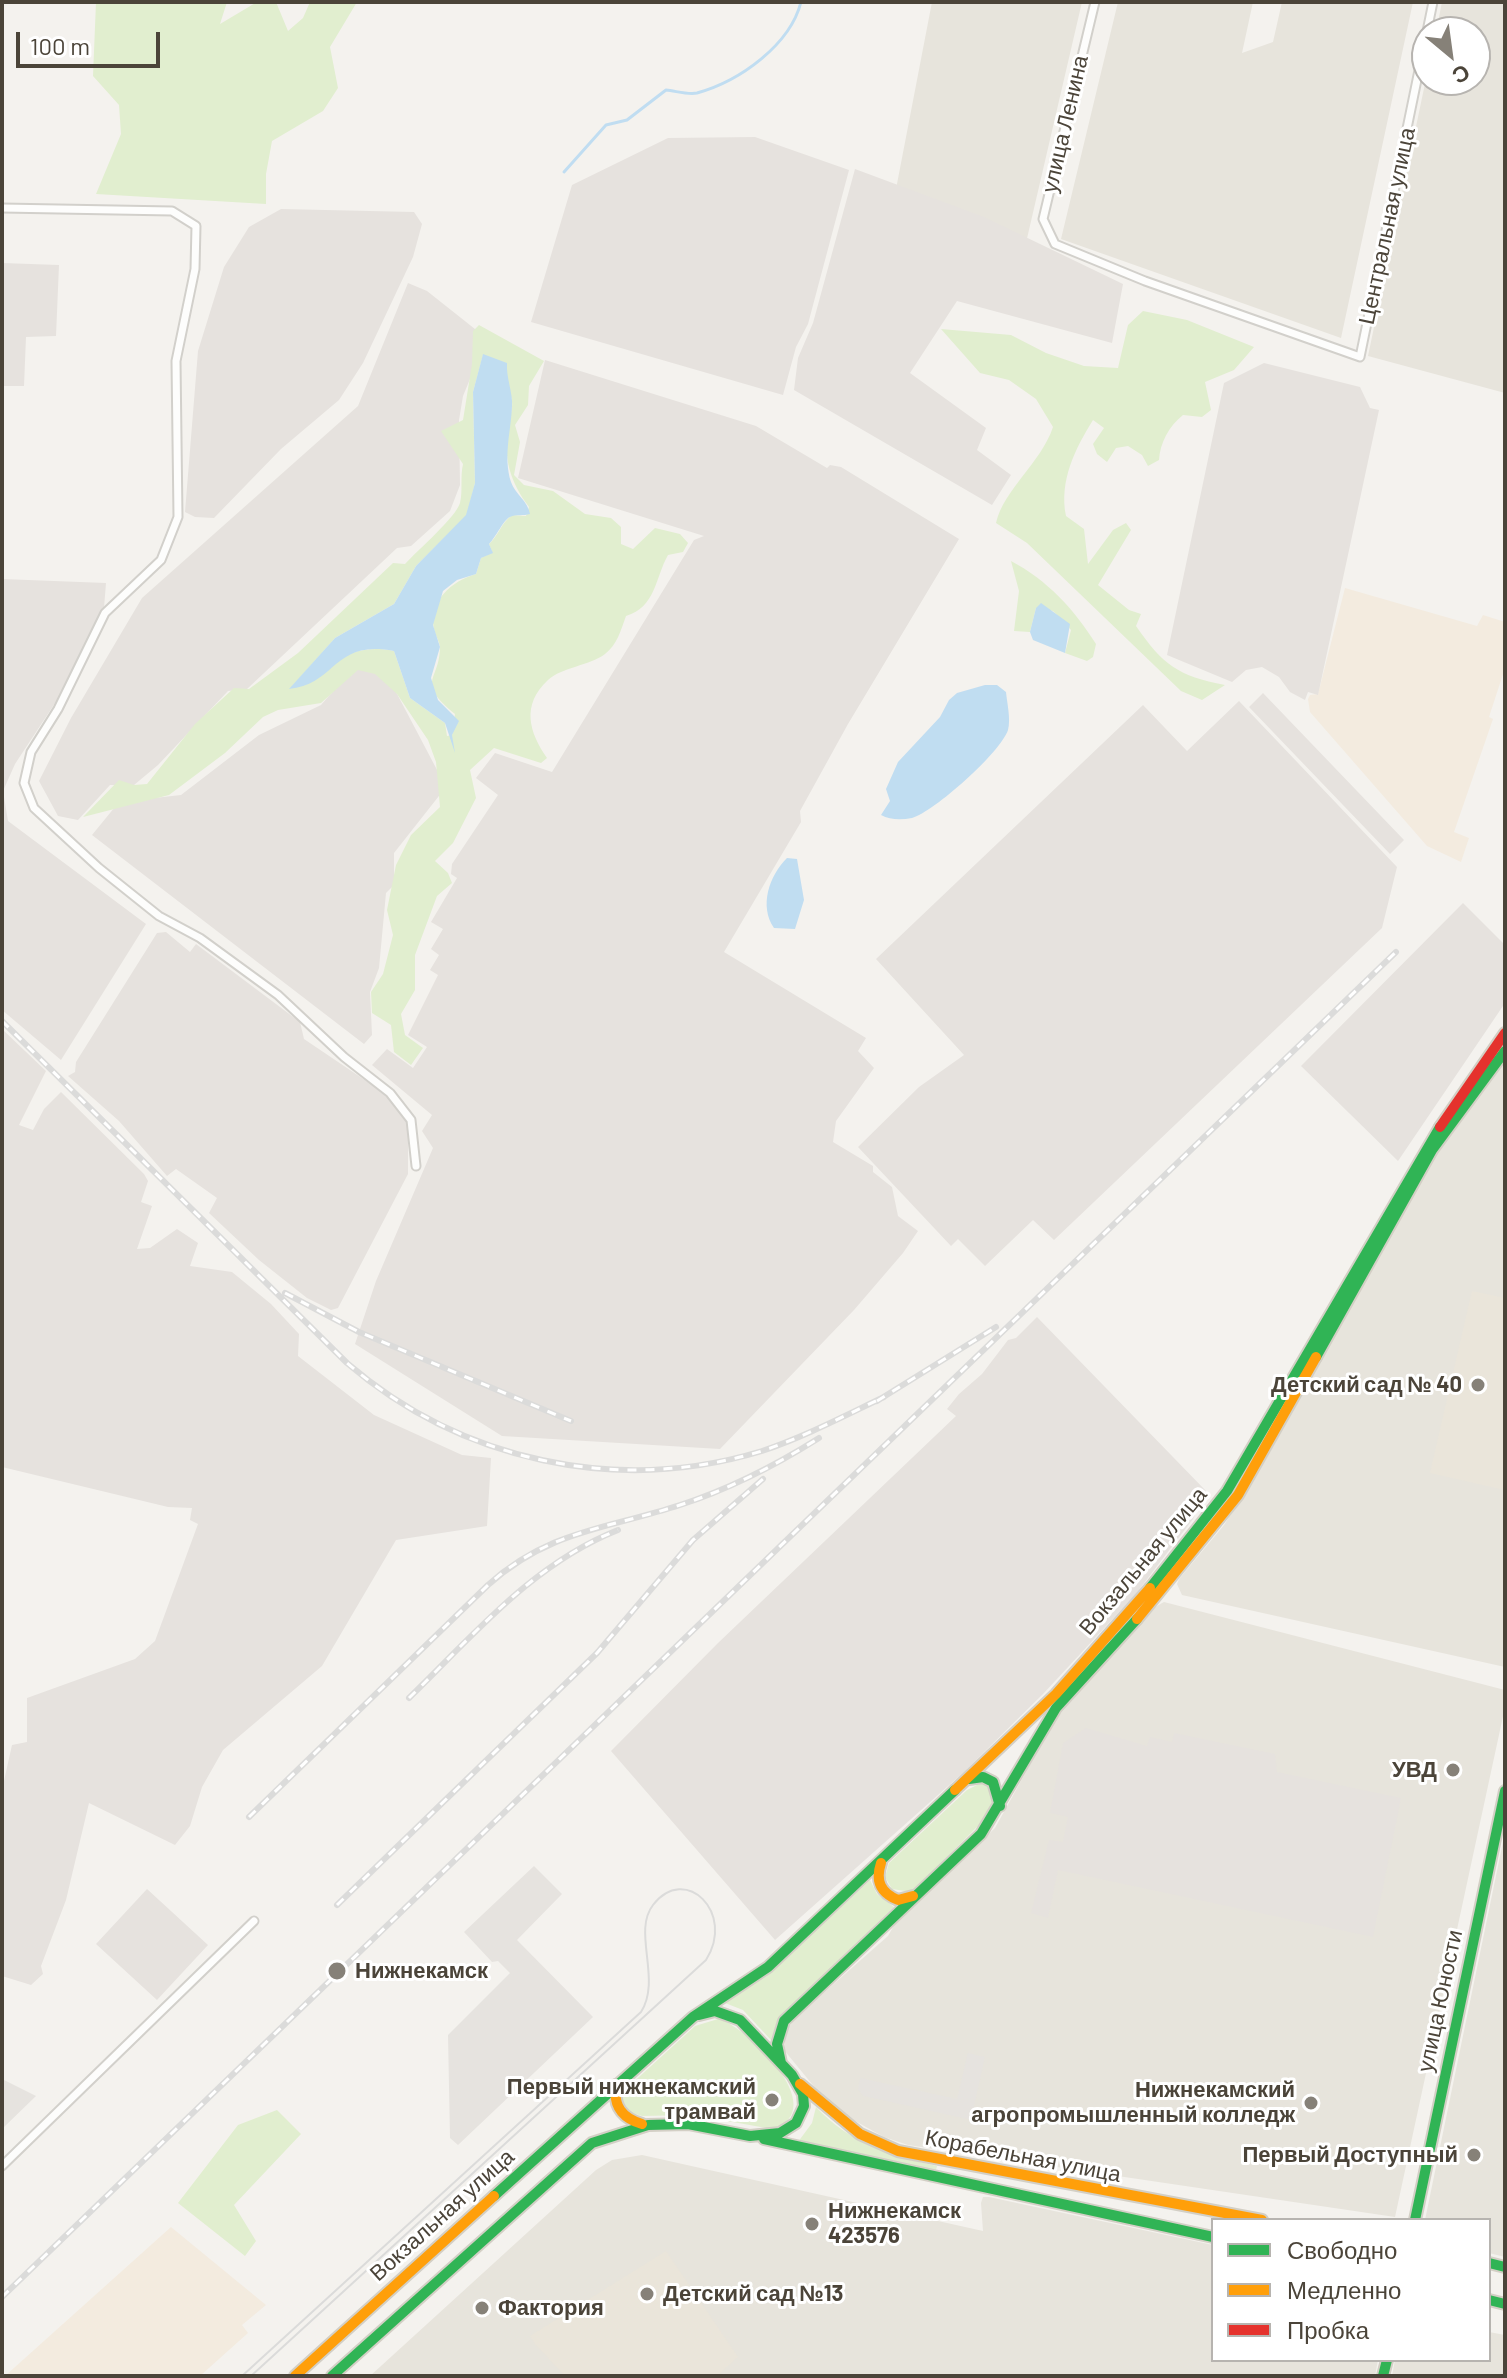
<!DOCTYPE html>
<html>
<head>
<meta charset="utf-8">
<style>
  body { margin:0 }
  #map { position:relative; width:1507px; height:2378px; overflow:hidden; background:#f4f2ee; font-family:Barlow,sans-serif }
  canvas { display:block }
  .frame { position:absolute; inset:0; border:4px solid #4b4439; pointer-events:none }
  .legend { position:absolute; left:1211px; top:2218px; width:280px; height:144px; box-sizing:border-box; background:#fff; border:2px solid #b7b4b0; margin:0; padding:10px 14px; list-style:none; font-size:24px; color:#4b4439 }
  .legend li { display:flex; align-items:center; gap:16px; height:40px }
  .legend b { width:40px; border:2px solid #b7b4b0 }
  .north { position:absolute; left:1411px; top:16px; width:80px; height:80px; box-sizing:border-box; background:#fff; border:2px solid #b7b4b0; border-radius:50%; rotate:151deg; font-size:22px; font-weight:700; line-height:32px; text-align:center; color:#4b4439 }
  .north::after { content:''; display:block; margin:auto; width:28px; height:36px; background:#868178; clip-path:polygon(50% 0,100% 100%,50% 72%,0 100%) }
  .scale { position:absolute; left:16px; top:32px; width:144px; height:36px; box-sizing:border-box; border:4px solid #4b4439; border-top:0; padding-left:10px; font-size:24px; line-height:28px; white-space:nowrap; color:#4b4439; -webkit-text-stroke:6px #fff; paint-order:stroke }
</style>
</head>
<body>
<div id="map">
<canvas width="1507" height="2378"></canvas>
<div class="frame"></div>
<ul class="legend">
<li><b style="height:10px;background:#30b455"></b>Свободно</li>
<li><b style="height:10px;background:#ff9f0a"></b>Медленно</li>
<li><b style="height:10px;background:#e5322d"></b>Пробка</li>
</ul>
<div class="north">С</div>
<div class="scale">100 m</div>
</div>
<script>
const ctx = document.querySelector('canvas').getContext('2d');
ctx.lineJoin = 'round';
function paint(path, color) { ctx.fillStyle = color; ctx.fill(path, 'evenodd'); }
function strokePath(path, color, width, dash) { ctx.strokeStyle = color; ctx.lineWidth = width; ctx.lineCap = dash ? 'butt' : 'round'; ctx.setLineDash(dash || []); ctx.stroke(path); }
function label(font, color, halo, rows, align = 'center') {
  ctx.font = font + ' Barlow,sans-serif'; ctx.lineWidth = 6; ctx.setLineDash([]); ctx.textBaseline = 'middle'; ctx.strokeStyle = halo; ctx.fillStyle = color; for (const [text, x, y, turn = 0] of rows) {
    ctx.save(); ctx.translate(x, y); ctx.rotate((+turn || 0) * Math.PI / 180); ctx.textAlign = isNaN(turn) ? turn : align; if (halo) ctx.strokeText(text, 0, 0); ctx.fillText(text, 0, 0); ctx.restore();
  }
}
paint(new Path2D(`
  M932,2h150l-57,245 -129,-58z
  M1118,2h135l-11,51 31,-11 9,-40h131l-72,336 -280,-99z
  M1442,2h63v391l-137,-37 59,-282v6h48v-48h-39z
  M1505,1059v608l-323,-72 -5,-11 2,-5 45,-54 42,-66 158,-289z
  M1164,1602l341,88v17l-110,510 -487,-72 -24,-8 -36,-20 -32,-28 -32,-39 2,-19 9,-13 93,-82 8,-14 99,-94 59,-107 101,-114z
  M1505,1832v425l-16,-4v-33h-64z
  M642,2155l341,76 -2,-28 2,-6h6l224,48v115h165l-3,16h-1005l226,-206 16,-10z
  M1489,2332l16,3v41h-113l3,-16h94z`), '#e7e4dc');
paint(new Path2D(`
  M1345,588l132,38 6,-11 22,7v46l-16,49 4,2 -39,113 15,6 -8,24 -34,-16 -117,-134 -2,-13 2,-4 8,-1z
  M171,2227l95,78 -24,20 6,8 -48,43h-195z`), '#f3ebdf');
paint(new Path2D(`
  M755,137l94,33 -41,154 -12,23 -13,48 -252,-73 41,-137 96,-47z
  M855,169l129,48 139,67 -11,59 -155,-42 -47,72 76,55 -9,22 34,25 -19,30 -198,-115 4,-32 15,-35z
  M281,209l133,3 8,12 -9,33 -50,106 -24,37 -58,49 -67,69 -19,-1 -10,-5 13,-161 26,-84 25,-40z
  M2,263l57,2 -3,71 -30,1 -2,49h-22z
  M408,283l19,8 53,42 -5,34 -12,29 -4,24 1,65 -10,26 -39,35 -14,2 -150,141 -19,2 -70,74 -24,20h-24l-32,35 -20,-4 -19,-35 32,-63 71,-120 216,-192z
  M545,360l211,66 71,42 3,-3 11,2 118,72 -111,185 -48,87 1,11 -77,130 142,86 -8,13 16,17 -38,53 -3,21 40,24v6l19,15 6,29 20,15 -15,22 -49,57 -134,139 -218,-13 -147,-92 21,-63 57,-133 -11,-17 10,-16 -60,-50 15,-16 26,19 14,-21 -19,-12 30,-60 -8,-5 9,-15 -8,-6 12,-20 -12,-7 26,-44 -6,-4 1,-10 46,-69 -22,-17 19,-25 57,19 142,-232 10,-4 -186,-58z
  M1264,363l96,24 10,21 9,2 -61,285 -10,-3 -3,8 -15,-8 -11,-15 -17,-10 -16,3 -14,12 -65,-27 57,-272z
  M2,579l104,4 -2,25 -45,89 -44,67 -12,27 5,30 138,103 -85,136 -59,-50z
  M354,667l31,4 61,116 -52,66v32l-8,8 -7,75 -9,24 2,43 -8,9 -272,-209 27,-33 62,-7 78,-60 62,-30z
  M1263,693l141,147 -14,14 -141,-147z
  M1239,701l158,166 -15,61 -328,312 -21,-20 -48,46 -27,-27 -7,7 -93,-99 61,-60 45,-32 -88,-96 267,-254 44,46z
  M1463,903l42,42v58l-107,158 -97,-95z
  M166,932l24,20 6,-8 104,78 4,17 80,54 24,31v50l-70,134 -7,2 -24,-12 -48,-38 -50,-47 8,-15 -41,-29 -9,7 -48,-55 -51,-45 7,-4 1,-10 81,-129z
  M2,1029l44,42 -27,54 14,5 11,-21 17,-17 83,82 4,7 -7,21 11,4 -15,43 13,-1 27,-19 21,14 -8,23 42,6 39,32 28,30 -1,22 76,59 88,40 29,3 -4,68 -91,14 -74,126 -99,84 -21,37 -12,39 -15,19 -86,-42 -23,97 -25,66 2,8 -12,11 -29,-9v-186l10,-45 15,-3v-44l108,-39 20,-18 43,-117 -8,-4 2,-12 -24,-1 -166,-40z
  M1037,1317l170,175 -14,27 -58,76 -92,99 -78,77 -190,169 -164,-189 107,-108 238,-227 -9,-7 12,-15 23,-20 26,-34 8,-2z
  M1086,1728l61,18 3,-9 22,5 2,-9 101,21 2,18 124,26 -28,139 -315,-67 -10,48 -17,-5 18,-73 14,2 5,-25 -18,-4 13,-70z
  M147,1889l61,56 -51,55 -61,-56z`), '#e6e2de');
paint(new Path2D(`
  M1472,1291l33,7v192l-75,-17z
  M666,2251l72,106 -21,19h-152l-30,-32 -5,-8z`), '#eae5da');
paint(new Path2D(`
  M96,2h131l-7,22 37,-22h19l12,29 15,-13 7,-16h47l-27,45 8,41 -15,23 -51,30 -6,33v30l-170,-10 25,-60 -2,-29 -26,-29z
  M1143,311l44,9 67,27 -20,23 -29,12 6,28 -9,7 -19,-2c-14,11 -23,28 -24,45l-11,6 -6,-11 -14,-9 -12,2 -9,14 -10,-8 -4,-10 11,-16 -11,-8c-18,29 -34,61 -27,96l18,13 4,35 25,-34 13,-7 5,7 -33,55 31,25 12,4 -5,12c27,39 42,50 89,59l-23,15 -21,-9 -154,-148 -31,-20c8,-34 45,-60 57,-96l-17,-28 -27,-19 -29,-7 -39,-44 70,6 35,18 38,13 34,2 10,-43z
  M479,325l65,36 -15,25 -1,19 -13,20 5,17 -6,33 10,10 29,6 32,23 26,4 10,9v17l12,5 22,-21 25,6 8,9 -5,9 -15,3c-13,23 -12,52 -42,61 -5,14 -9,29 -21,38 -16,12 -43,13 -57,26 -27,25 -19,52 -1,78l-6,5 -47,-15 -24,22 6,28 -23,45 -18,18 13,12 4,10 -15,13 -22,59v35l-14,24 4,21 18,13 -12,17 -17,-13 -3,-27 -19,-12 -1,-21 12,-18 10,-39 -6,-25 9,-45 15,-30 29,-28 -4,-45 -8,-22 -31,-46 -22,-20 -17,-4 -37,33 -43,7 -15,7 -38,36 -56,42 -86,22 36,-37 15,5 13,-1 48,-60 39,-36 15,1 49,-36 95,-90 12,1c13,-14 51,-47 55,-61 3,-12 0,-26 3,-39l-22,-33 22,-11 9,-56 1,-33zM483,355c13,14 27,27 29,47 1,7 -3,16 -4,24 -5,32 2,56 21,81l-3,9 -14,-1c-11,8 -13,20 -23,29l3,8 -11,6 -5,16c-24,7 -48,27 -42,55 1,6 6,13 6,19 -1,34 -25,33 15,66l-3,21 -5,1 -2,-13 -35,-25 -16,-47c-44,-9 -68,16 -104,38l45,-51 59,-34 22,-38 51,-51 8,-32 -2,-91z
  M1011,561c36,19 63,48 85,83l-3,13 -6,4 -22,-8 6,-23 -18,-19 -17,-3 -6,24 -16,-1 5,-40z
  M979,1784h6l9,9 -1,13 -9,14 -72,72 -20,-3 -7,-12 4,-14 78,-73z
  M870,1880l7,14 17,13 -110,106 -7,9 -6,18 -28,-30 -18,-7 42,-27z
  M718,2019c25,4 117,91 54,110l-79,-14 -51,1 -13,-4 -7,-13 7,-13 66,-60z
  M816,2107c34,36 73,49 121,59l-1,4 -138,-28 14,-19z
  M277,2110l24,24 -67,71 22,36 -11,15 -67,-53 60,-78z`), '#e1eecf');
paint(new Path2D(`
  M534,1866l28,28 -45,46 76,77 -135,128 -8,-7 -2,-103 62,-62 -12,-12 -6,1 -28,-30z
  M968,2053l17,4 -14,63 -108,-24 -5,-7 2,-11 97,21z
  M2,2079l34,17 -34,33z`), '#e6e3df');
paint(new Path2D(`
  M483,354l24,9c-1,15 6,30 5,43 -1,26 -9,50 -1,76 4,12 17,19 19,32 -6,2 -14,0 -20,3 -6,2 -14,20 -21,27l4,9 -12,5 -5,16 -19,6 -14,11 -10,34 7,22 -9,31 7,22 21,21 -7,14 3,18 -10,-30 -35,-25 -16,-47c-61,-12 -57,33 -105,38l46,-51 59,-34 22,-38 50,-51 9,-32 -2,-91z
  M1041,603l29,21 -5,29 -32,-13 -3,-8 6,-24z
  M985,685h12l9,7c1,11 5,27 2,38 -7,22 -74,82 -96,88 -11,2 -22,2 -31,-3l9,-14 -4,-12 12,-27 42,-45 9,-17 8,-7z
  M787,858l10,1 7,41 -9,29 -21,-1c-15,-22 -5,-52 13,-70z`), '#c0ddf1');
strokePath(new Path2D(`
  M564,172l42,-47 21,-5 39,-30c10,1 22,5 31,3 43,-12 93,-48 104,-91`), '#c0ddf1', 3);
const street = new Path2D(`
  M1095,2l-52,217 12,25 90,37 215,76 73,-355
  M2,208l170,3 24,15 -1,43 -19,92 2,156 -17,43 -56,53 -47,96 -27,43 -7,31 10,25 65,60 60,48 41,22 78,57 66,62 46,36 21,27 5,46
  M2,2166l252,-245`);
const fast = new Path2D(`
  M1316,1357l116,-207 73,-99
  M1150,1588l77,-97 213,-364
  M969,1779l14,-2 10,5 7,24
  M781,2063l-4,-19 7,-23 197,-187 75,-126 81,-89
  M764,2139l449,98
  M494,2196l199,-179 75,-50 187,-177
  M1415,2220l90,-429
  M1489,2263l16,4
  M1489,2300l16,4
  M332,2376l260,-233 56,-18 40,-1 62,12 30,-3 16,-10 8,-17 -1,-12 -11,-19 -52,-55 -25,-9 -16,4
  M1383,2376l4,-16`);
const slow = new Path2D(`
  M1137,1619l101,-124 78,-138
  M955,1790l101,-96 94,-106
  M881,1863c-6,18 0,30 17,37l15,-4
  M800,2084l60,50 38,17 364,69
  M616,2085c-3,21 6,33 26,39
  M295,2376l199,-180`);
const jam = new Path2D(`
  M1440,1127l65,-94`);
strokePath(street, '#d2d0cb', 11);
strokePath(fast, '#d3cfc5', 14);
strokePath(slow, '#d3cfc5', 14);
strokePath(jam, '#d3cfc5', 14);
strokePath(street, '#fdfdfc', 7);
strokePath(fast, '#30b455', 10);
strokePath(slow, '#ff9f0a', 10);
strokePath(jam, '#e5322d', 10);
strokePath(new Path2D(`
  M242,2376l399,-364c21,-33 -9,-80 12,-107 32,-42 83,8 53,55l-455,416`), '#dbdbda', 2);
const rail = new Path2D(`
  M2,1021l345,342c114,98 270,132 415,88 42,-14 82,-35 122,-54
  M285,1293l74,39 212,89
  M877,1401l119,-74
  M409,1698c64,-62 123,-134 209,-168
  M249,1817l239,-232c61,-55 119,-56 192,-80 50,-16 96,-40 139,-67
  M337,1905l260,-252 96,-113 70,-61
  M2,2297l1394,-1345`);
strokePath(rail, '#dbdbda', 6);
strokePath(rail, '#fff', 3, [9]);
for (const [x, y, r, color] of [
  [1478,1385,8,"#868178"],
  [1453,1770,8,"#868178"],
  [337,1971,10,"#868178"],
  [772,2100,8,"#868178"],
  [1311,2103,8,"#868178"],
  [1474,2155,8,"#868178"],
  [812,2224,8,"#868178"],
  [647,2294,8,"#868178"],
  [482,2308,8,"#868178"]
]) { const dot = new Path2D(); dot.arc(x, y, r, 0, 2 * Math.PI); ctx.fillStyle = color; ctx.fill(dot); strokePath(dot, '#fff', 3); }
label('22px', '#4b4439', '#fff', [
  ["улица Ленина",1065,124,-77],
  ["Центральная улица",1387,226,-78],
  ["Вокзальная улица",1143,1561,-50],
  ["улица Юности",1440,2001,-78],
  ["Корабельная улица",1023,2156,11],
  ["Вокзальная улица",442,2215,-42]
]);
label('bold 22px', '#4b4439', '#fff', [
  ["Детский сад № 40",1462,1385],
  ["УВД",1437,1770],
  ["Нижнекамск",355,1971,"left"],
  ["Первый нижнекамский",756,2087],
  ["трамвай",756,2112],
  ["Нижнекамский",1295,2090],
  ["агропромышленный колледж",1295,2115],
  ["Первый Доступный",1458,2155],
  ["Нижнекамск",828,2211,"left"],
  ["423576",828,2236,"left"],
  ["Детский сад №13",663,2294,"left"],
  ["Фактория",498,2308,"left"]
], 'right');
</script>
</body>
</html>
